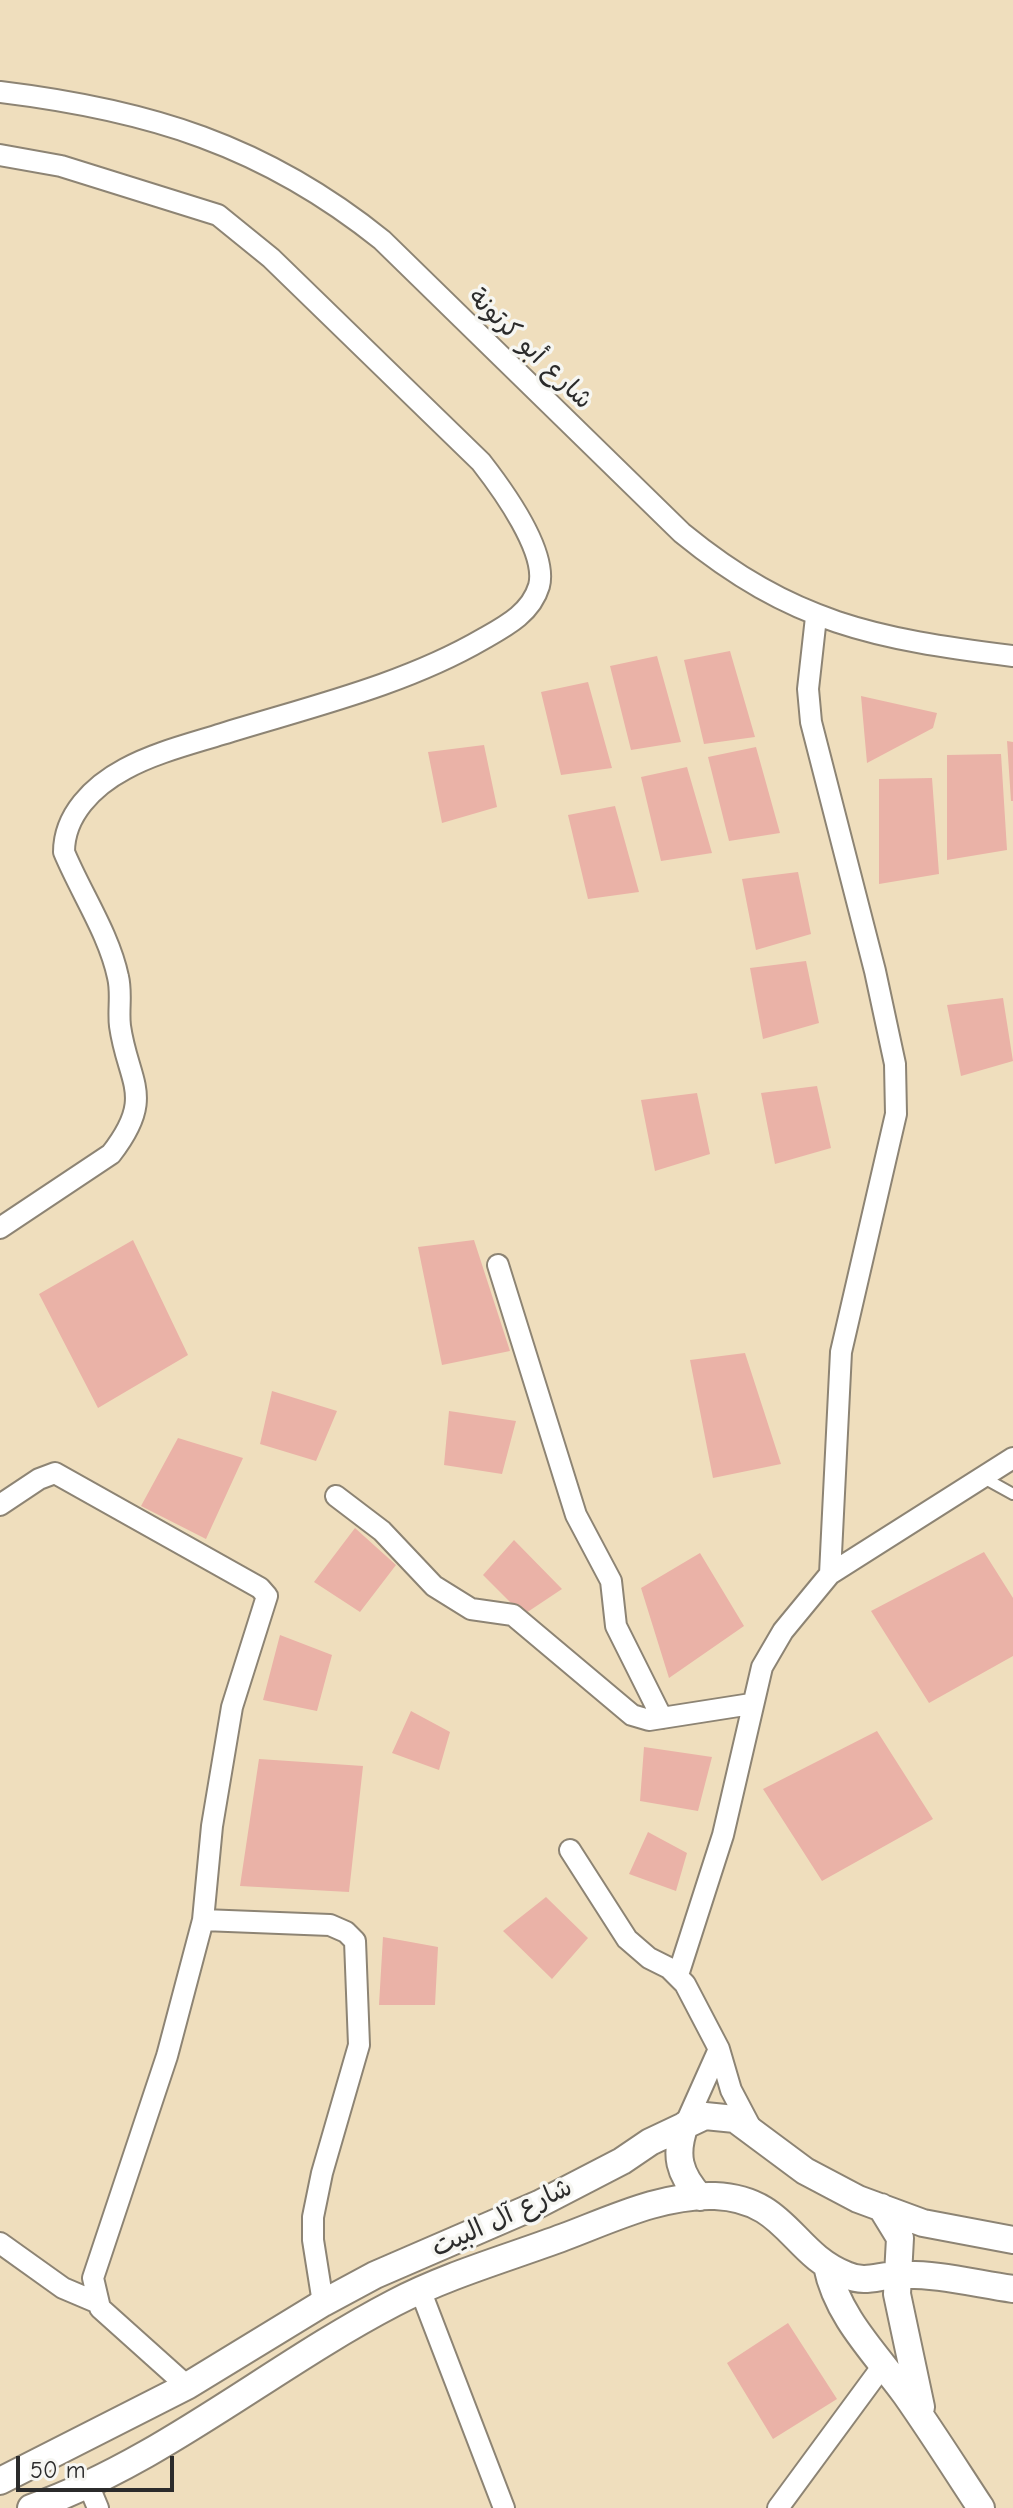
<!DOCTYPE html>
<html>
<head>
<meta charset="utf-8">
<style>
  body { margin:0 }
  #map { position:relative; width:1013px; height:2508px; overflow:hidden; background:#efdebd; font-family:"Comic Neue",sans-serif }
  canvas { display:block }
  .scale { position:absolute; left:16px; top:2456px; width:158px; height:36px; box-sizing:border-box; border:4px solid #2b2b2b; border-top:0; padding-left:10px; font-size:24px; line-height:28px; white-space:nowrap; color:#2b2b2b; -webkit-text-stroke:6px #f6f6f2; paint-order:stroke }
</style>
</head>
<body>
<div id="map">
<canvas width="1013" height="2508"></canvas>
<div class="scale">50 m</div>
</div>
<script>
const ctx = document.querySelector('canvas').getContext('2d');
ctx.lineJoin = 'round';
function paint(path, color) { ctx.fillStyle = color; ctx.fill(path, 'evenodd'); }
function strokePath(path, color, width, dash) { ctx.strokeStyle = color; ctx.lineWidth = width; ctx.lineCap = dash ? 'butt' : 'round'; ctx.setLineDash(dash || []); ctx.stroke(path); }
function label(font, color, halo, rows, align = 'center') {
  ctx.font = font + ' "Comic Neue","Playpen Sans Arabic",sans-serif'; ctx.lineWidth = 7; ctx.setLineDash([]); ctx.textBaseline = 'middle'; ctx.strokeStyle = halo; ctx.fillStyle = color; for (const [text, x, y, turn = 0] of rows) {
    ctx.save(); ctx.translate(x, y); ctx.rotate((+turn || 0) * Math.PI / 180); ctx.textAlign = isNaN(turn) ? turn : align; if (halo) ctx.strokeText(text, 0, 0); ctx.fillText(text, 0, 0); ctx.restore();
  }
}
paint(new Path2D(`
  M730,651l25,86 -51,7 -20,-84z
  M657,656l24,86 -50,8 -21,-84z
  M588,682l24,86 -51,7 -20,-83z
  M861,696l76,17 -4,15 -66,35z
  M1007,741l6,1v59h-2z
  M484,745l13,62 -55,16 -14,-71z
  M756,747l24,86 -51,8 -21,-84z
  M1001,754l6,96 -60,10v-105z
  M687,767l25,86 -51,8 -20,-84z
  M932,778l7,96 -60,10v-105z
  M615,806l24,86 -51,7 -20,-84z
  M798,872l13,62 -55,16 -14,-71z
  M806,961l13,62 -56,16 -13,-71z
  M1003,998l10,63 -52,15 -14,-71z
  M817,1086l14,62 -56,16 -14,-71z
  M697,1093l13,61 -55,17 -14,-71z
  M133,1240l55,115 -90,53 -59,-114z
  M474,1240l36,111 -68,14 -24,-118z
  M745,1353l36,111 -68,14 -23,-118z
  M272,1391l65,20 -21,50 -56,-17z
  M449,1411l67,10 -14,53 -58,-9z
  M178,1438l65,20 -37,81 -65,-33z
  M355,1528l41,37 -36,47 -46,-30z
  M514,1540l48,49 -39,26 -40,-40z
  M984,1552l29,46v58l-84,47 -58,-92z
  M700,1553l44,73 -75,52 -28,-90z
  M280,1635l52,20 -15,56 -54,-11z
  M411,1711l39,21 -11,38 -47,-17z
  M877,1731l56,88 -111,62 -59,-92z
  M644,1747l68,10 -14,54 -58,-10z
  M259,1759l104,7 -14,126 -109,-6z
  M648,1832l39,21 -11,38 -47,-17z
  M546,1897l42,41 -36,41 -49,-48z
  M383,1937l55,10 -3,58h-56z
  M788,2323l49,76 -64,40 -46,-76z`), '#eab2a7');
const service = new Path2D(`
  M984,1478l29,16`);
const minor = new Path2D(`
  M0,92c148,18 264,53 382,148l300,293c110,90 193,106 331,123
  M0,155l61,11 157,49 53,43 210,204c21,27 67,90 58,124 -8,27 -33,40 -56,53 -79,46 -174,68 -261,95 -32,10 -68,19 -97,35 -32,17 -61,46 -61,83 17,41 45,82 54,125 4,16 0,33 2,49 8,57 36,70 -9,128l-111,74
  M498,1265l78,250 35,66 5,45 46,92
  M336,1496l46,35 52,55 37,23 42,6 119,100 17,5 102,-16
  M0,1505l39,-26 16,-6 205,115 7,8 -35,111 -20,119 -9,94 -36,136 -74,222 7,30 87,78
  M830,1574l183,-116
  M570,1850l57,89 22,19 20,10 16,16 34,65 12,41 20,38
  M203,1920l127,5 16,7 9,9 4,104 -37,128 -9,44v23l10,63
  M678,1975l45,-140 39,-168 21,-36 47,-57 11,-222 55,-238 -1,-50 -20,-93 -64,-249 -3,-33 8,-72
  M685,2125l34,-76
  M0,2243l63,45 33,14
  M421,2292l83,216
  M88,2484l10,24
  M778,2508l106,-144`);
const tertiary = new Path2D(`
  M685,2125c-11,30 -6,49 15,72
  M881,2207l19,31 -3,56 24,113
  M827,2266c10,51 50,89 79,129 26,37 50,75 75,113
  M0,2481l187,-95 136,-83 52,-28 164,-71 83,-43 28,-19 55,-26 30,3 70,52 53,28 65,24 90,17
  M31,2508c132,-47 240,-141 363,-205 53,-28 114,-45 170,-66 48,-18 99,-43 151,-41 72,3 76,57 131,79 20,9 33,0 53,0 36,-2 78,9 114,14`);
strokePath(service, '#8d8474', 14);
strokePath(minor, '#8d8474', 24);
strokePath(tertiary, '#8d8474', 30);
strokePath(service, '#fff', 10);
strokePath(minor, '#fff', 20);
strokePath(tertiary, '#fff', 26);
label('26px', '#2b2b2b', '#f6f6f2', [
  ["شارع أبو كرتونة",530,349,44],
  ["شارع آل البيت",502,2218,-25]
]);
</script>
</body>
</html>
